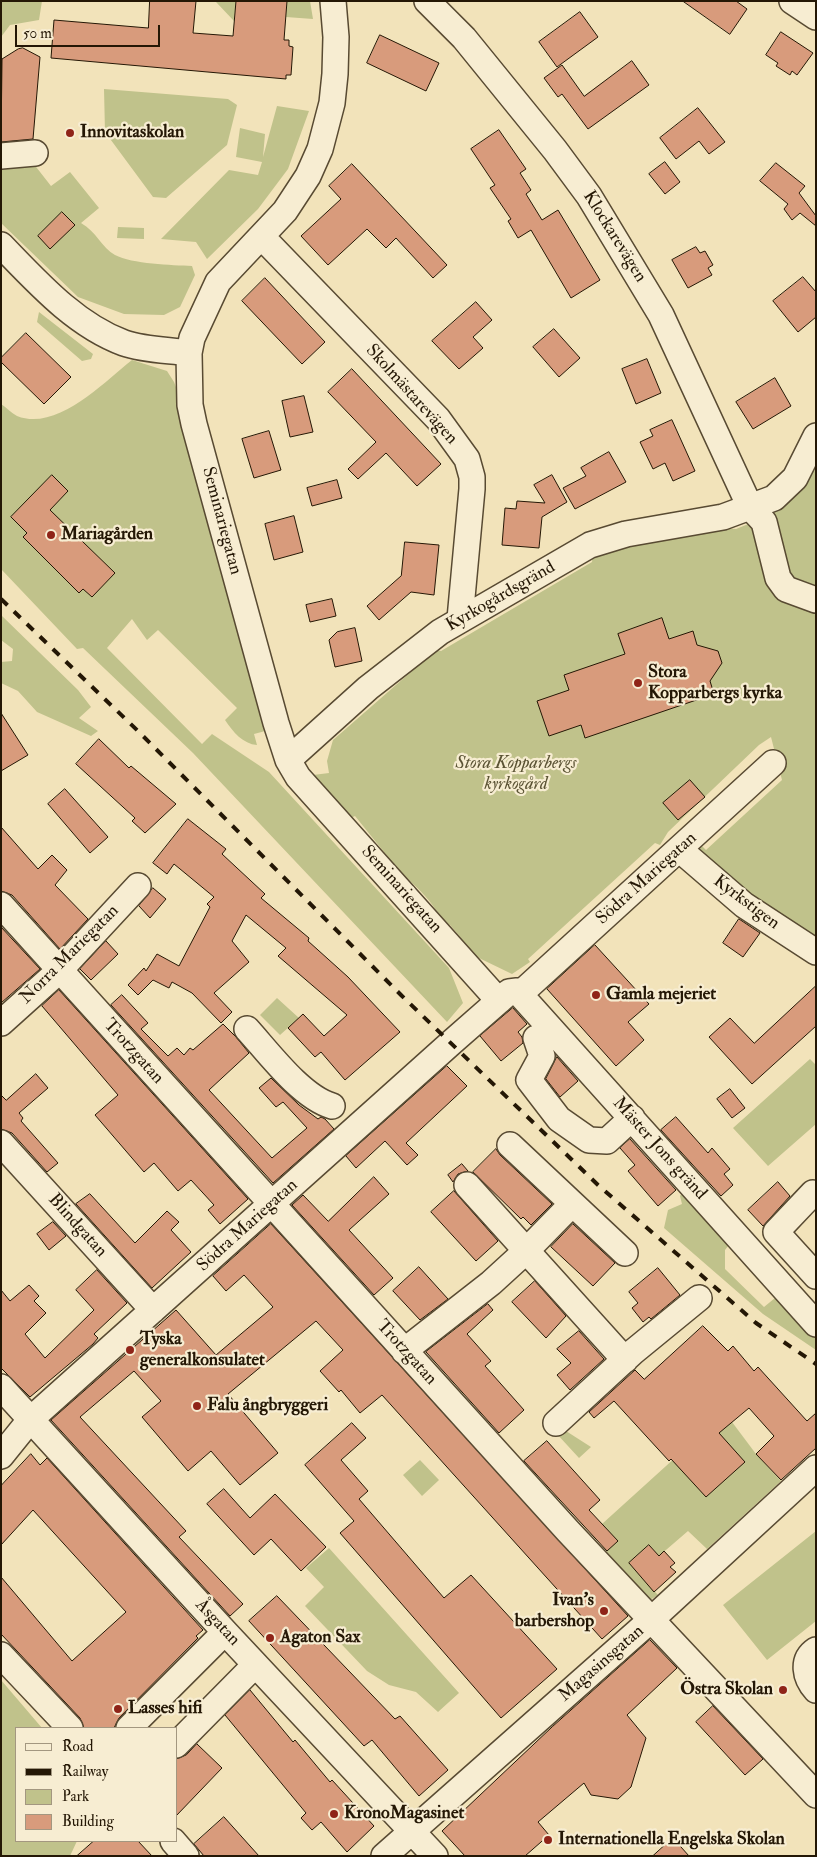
<!DOCTYPE html>
<html>
<head>
<meta charset="utf-8">
<style>
  body { margin:0 }
  #map { position:relative; width:817px; height:1857px; overflow:hidden; background:#f2e3ba; font-family:"IM FELL Double Pica",serif }
  canvas { display:block }
  .frame { position:absolute; inset:0; border:2px solid #241705; pointer-events:none }
  .legend { position:absolute; left:15px; top:1727px; width:162px; height:115px; box-sizing:border-box; background:#f7edd2; border:1px solid #a39780; margin:0; padding:6px 9px; list-style:none; font-size:15px; color:#241705 }
  .legend li { display:flex; align-items:center; gap:10px; height:25px }
  .legend b { width:25px; border:1px solid #a39780 }
  .scale { position:absolute; left:15px; top:25px; width:145px; height:22px; box-sizing:border-box; border:2px solid #241705; border-top:0; padding-left:6px; font-size:15px; line-height:18px; white-space:nowrap; color:#241705; -webkit-text-stroke:4px #f7edd2; paint-order:stroke }
</style>
</head>
<body>
<div id="map">
<canvas width="817" height="1857"></canvas>
<div class="frame"></div>
<ul class="legend">
<li><b style="height:6px;background:#f7edd2"></b>Road</li>
<li><b style="height:6px;background:#241705"></b>Railway</li>
<li><b style="height:14px;background:#c0c28b"></b>Park</li>
<li><b style="height:14px;background:#d89b7c"></b>Building</li>
</ul>
<div class="scale">50 m</div>
</div>
<script>
const ctx = document.querySelector('canvas').getContext('2d');
ctx.lineJoin = 'round';
function paint(path, color) { ctx.fillStyle = color; ctx.fill(path, 'evenodd'); }
function strokePath(path, color, width, dash) { ctx.strokeStyle = color; ctx.lineWidth = width; ctx.lineCap = dash ? 'butt' : 'round'; ctx.setLineDash(dash || []); ctx.stroke(path); }
function label(font, color, halo, rows, align = 'center') {
  ctx.font = font + ' "IM FELL Double Pica",serif'; ctx.lineWidth = 4.5; ctx.setLineDash([]); ctx.textBaseline = 'middle'; ctx.strokeStyle = halo; ctx.fillStyle = color; for (const [text, x, y, turn = 0] of rows) {
    ctx.save(); ctx.translate(x, y); ctx.rotate((+turn || 0) * Math.PI / 180); ctx.textAlign = isNaN(turn) ? turn : align; if (halo) ctx.strokeText(text, 0, 0); ctx.fillText(text, 0, 0); ctx.restore();
  }
}
paint(new Path2D(`
  M1,1h41l-3,19 -29,5 -9,12z
  M216,1h20l-2,20 -18,-19z
  M287,1h23l3,18 -27,-2z
  M104,89l124,10 9,6 -10,40 -61,53 -13,-1 -48,-65z
  M277,106l32,5 -21,58 -30,40 -51,50 -11,-17 -35,-3 68,-69 29,5 4,-13 -26,-5 4,-29 25,6 -2,23z
  M33,163l18,23 19,-14 29,36 -18,15c15,8 21,25 34,32 17,9 57,10 77,11l3,9 -15,32 -16,8 -40,-1 -46,-17 -77,-74v-56z
  M118,227l26,1v11l-27,-1z
  M39,312l54,42 -2,5 -9,2 -45,-39z
  M132,360l35,11 7,11 7,18 88,330 -15,4 3,11c-14,-1 -24,-13 -32,-25l12,-12 -79,-78 -11,10 -15,-21 -25,29 95,96 10,-10 57,38 180,196 14,35 -16,19 -254,-269 -110,-105 -6,1 -76,-80v-165c5,3 10,9 16,12 40,16 87,-34 115,-56z
  M816,469v493l-130,-95 14,-23 6,6 76,-70 -11,-43 -12,8 -91,87 -8,13 -5,-2 -127,116 2,3 -18,12 -31,-15 -20,-13v-8l-11,-13 -7,-1c-10,-27 -39,-48 -61,-67l2,-5 -29,-36 -4,2 -38,-43 16,-2 -2,-12 6,-21 103,-90 5,1 151,-89 1,-7 70,-20 60,-7 13,1 37,-15z
  M1,615l77,75 13,17 -12,11 19,13 -7,5 -54,-24 -19,-21 -17,-8v-21l11,-1 1,-12 -12,-9z
  M277,998l22,20 -19,17 -20,-20z
  M810,1059l6,6v59l-48,42 -35,-38z
  M687,1185l45,56 -7,9v19l39,38 11,-9 -3,-7 44,34v25l-53,-36 -99,-86 4,-18 14,-6 -2,-8z
  M732,1422l24,32 25,27 -74,68 -19,-18 -29,25 -10,-11 -20,18 29,32 -11,7 -43,-48 13,-13 -15,-17 96,-87z
  M560,1431h6l25,16 -12,11 -23,-25z
  M420,1460l19,20 -17,16 -19,-21z
  M816,1531v90l-49,39 -44,-55z
  M329,1548l130,145 -21,19 -22,-20 -27,-7 -22,-14 -62,-65 19,-19 -18,-19z
  M1,1680l41,48h-26v113h61l-7,15h-69z`), '#c0c28b');
const building = new Path2D(`
  M150,1h46l-3,32 40,3 3,-35h51l-3,39h5v6l4,1 -2,28h-5v4l-235,-21 3,-38 94,8z
  M683,1h53l11,8 -17,25z
  M580,12l18,25 -41,30 -18,-25z
  M781,32l32,21 -16,22 -5,-4 -2,4 -14,-9 2,-3 -12,-8z
  M380,35l59,28 -13,28 -59,-28z
  M23,48l17,9 -7,82 -32,3 1,-83 16,-10z
  M632,61l17,24 -61,44 -26,-35 -4,3 -14,-19 18,-13 22,31z
  M698,108l27,34 -16,12 -10,-13 -23,18 -16,-21z
  M499,130l27,39 -6,4 11,17 -5,4 16,26 16,-10 42,70 -29,18 -40,-68 -13,8 -10,-17 3,-2 -21,-31 5,-3 -24,-36z
  M665,162l15,20 -15,12 -16,-20z
  M776,163l29,23 -6,7 17,23v10l-16,-13 -8,7 -8,-11 4,-5 -28,-23z
  M352,164l95,101 -14,13 -37,-40 -10,10 -19,-19 -39,36 -27,-29 40,-37 -12,-13z
  M62,212l13,13 -25,24 -12,-13z
  M696,247l4,6 5,-2 8,14 -5,3 4,7 -24,13 -16,-28z
  M803,277l13,15v25l-18,15 -25,-31z
  M265,278l60,64 -23,22 -60,-63z
  M476,302l16,18 -19,17 10,11 -24,21 -27,-28z
  M554,329l26,29 -21,19 -26,-30z
  M26,333l45,44 -27,27 -43,-42v-4z
  M647,359l14,34 -25,11 -14,-35z
  M352,369l89,95 -24,22 -31,-33 -28,26 -10,-10 28,-27 -48,-50z
  M775,378l16,28 -38,23 -17,-27z
  M304,396l9,36 -23,5 -8,-36z
  M672,420l23,51 -22,10 -8,-18 -12,6 -13,-27 13,-6 -3,-6z
  M269,431l12,39 -27,8 -12,-39z
  M609,452l17,30 -51,27 -12,-21 23,-12 -5,-8z
  M52,475l16,16 -18,19 65,63 -23,24 -9,-8 -4,4 -56,-56 4,-4 -16,-16z
  M552,475l15,27 -25,15 -3,31 -37,-3 3,-37 11,1 1,-8 28,2 -11,-18z
  M337,480l5,18 -30,8 -5,-18z
  M294,516l9,36 -29,8 -9,-36z
  M405,542l34,3 -5,50 -23,-3 -32,28 -12,-14 34,-30z
  M332,599l4,17 -26,6 -4,-17z
  M662,618l7,21 24,-8 4,14 21,6 4,12 -12,18 4,13 -129,44 -4,-13 -32,11 -12,-35 32,-11 -5,-15 61,-21 -7,-20z
  M355,628l7,33 -27,6 -6,-27 8,-8z
  M1,713l27,42 -27,16z
  M99,739l30,29 2,-2 45,38 -31,29 -13,-12 3,-3 -59,-54z
  M690,780l15,17 -27,23 -15,-17z
  M65,789l43,48 -18,16 -42,-49z
  M188,819l38,30 -4,5 43,40 -4,4 48,40 -1,3 40,36 52,55 -55,48 -24,-28 -6,5 -27,-29 15,-14 21,22 23,-21 -69,-59 8,-8 -40,-33 -14,26 17,21 -35,31 18,19 -11,11 -29,-30 -20,-11 -3,6 -16,-8 -15,15 -10,-10 16,-17 2,3 11,-17 22,12 31,-59 -3,-3 7,-7 -40,-33 -7,10 -14,-11z
  M1,827l37,42 14,-14 15,15 -12,15 33,34 -28,30 -48,-54 -11,-4z
  M153,888l13,11 -16,19 -11,-12z
  M739,919l21,14 -17,24 -20,-14z
  M1,927l39,42 -39,34z
  M106,941l12,13 -27,26 -11,-11z
  M595,945l54,59 -21,18 16,18 -28,26 -69,-77z
  M816,986v40l-64,58 -43,-47 21,-19 24,25z
  M59,990l189,209 -28,25 -12,-14 6,-5 -23,-25 -13,11 -24,-28 -10,9 -49,-57 23,-20 -76,-89z
  M122,995l26,28 -7,6 27,27 9,-8 7,7 6,-7 3,2 30,-26 13,13 13,16 -40,37 63,68 35,-30 -24,-26 -7,5 -17,-19 12,-10 28,27 19,14 3,-2 4,2 9,10 -61,54 -162,-178z
  M513,1008l14,16 -9,8 4,5 1,6 -22,18 -21,-25z
  M557,1057l21,24 -18,16 -14,-18z
  M447,1066l20,20 -61,57 12,12 -11,10 -22,-24 -29,27 -10,-12z
  M36,1074l12,14 -29,25 4,5 -2,3 37,42 -11,9 -35,-39 -11,-4v-34l5,5z
  M730,1089l15,19 -13,10 -15,-19z
  M676,1117l32,36 4,-5 18,21 -6,5 9,11 -12,11 -60,-66z
  M630,1139l46,51 -18,16 -30,-35 7,-6 -15,-17z
  M496,1149l4,6 52,49 -21,21 -8,-8 -2,2 -48,-47z
  M462,1164l6,7 -10,3 -5,8 -5,-7z
  M374,1177l15,17 -40,36 44,48 -19,17 -82,-90 11,-10 25,26z
  M778,1182l12,14 -27,30 -15,-16z
  M454,1191l44,50 -22,20 -45,-49z
  M90,1194l45,49 32,-32 12,11 -8,8 20,22 -39,36 -76,-84z
  M53,1222l13,14 -17,14 -12,-16z
  M271,1224l357,392 -26,23 -220,-244 -22,18 -19,-23 -2,2 -19,-21 23,-21 -27,-29 -88,73 50,59 -38,32 -29,-34 -23,20 -46,-54 19,-16 -27,-30 -54,46 106,114 -7,6 64,67 -13,12 -179,-196 125,-110 40,45 57,-48 -29,-32 -18,16 -13,-15z
  M573,1224l42,39 -22,23 -42,-39z
  M419,1267l29,32 -28,21 -27,-29z
  M658,1268l22,27 -29,24 -2,-2 -6,5 -11,-14 6,-5 -9,-11z
  M97,1270l30,33 -33,31 4,4 -5,6 -63,53 -29,-29v-78l9,11 19,-16 10,11 -5,5 12,12 -21,21 20,24 49,-48 -18,-20z
  M535,1281l31,35 -20,22 -34,-36z
  M488,1304l5,6 -26,24 24,27 -6,5 39,44 -25,23 -73,-81z
  M703,1326l25,25 5,-5 21,25 4,-4 49,54 9,-8v35l-35,32 -25,-26 18,-18 -25,-28 -30,25 26,29 -39,35 -35,-38 -2,2 -55,-60 -20,17 -5,-6 46,-42 9,9z
  M579,1331l25,28 -34,31 -13,-15 14,-12 -14,-14z
  M352,1423l14,15 -25,22 27,31 -9,8 85,99 27,-23 86,94 -56,49 -161,-185 14,-12 -49,-56z
  M547,1441l53,59 -11,10 29,31 -11,10 -83,-90z
  M31,1454l9,11 7,-7 156,172 -7,6 2,2 -79,80 -5,10h-30l-4,-10 -79,-84v-57l71,84 54,-49 -93,-102 -32,35v-59z
  M224,1489l26,29 25,-24 51,53 -25,24 -30,-32 -17,16 -47,-51z
  M649,1545l10,11 5,-5 11,12 -5,4 6,5 -22,20 -25,-29z
  M277,1596l118,123 5,-3 48,54 -29,26 -47,-56 -8,6 -115,-125z
  M650,1640l27,28 -50,47 19,23 -15,49 -13,12 -27,-4 -7,-12 -46,39 11,13 -24,21h-60l-23,-25 110,-104z
  M250,1690l43,52 2,-2 35,42 2,-2 42,46 -27,26 -26,-30 -9,8 -11,-12 5,-5 -81,-98z
  M713,1706l50,53 -18,16 -49,-53z
  M197,1744l25,24 -46,48v-57l10,-4z
  M224,1817l35,39h-55l-10,-12z
  M673,1838l16,18h-36z
  M94,1841h44l14,15h-75z`);
paint(building, '#d89b7c');
strokePath(building, '#241705', 1);
const minor = new Path2D(`
  M333,1l3,36 -1,37 -3,29 -12,46 -12,27 -23,35 -67,71 -26,56 -3,15 1,52 4,19 82,299 12,37 10,17 201,224
  M427,1l37,37 91,112 34,46 72,119 89,192 14,15 14,56 8,11 30,11
  M792,1l24,16
  M1,156l34,-3
  M262,237l176,182 29,40 5,18v12l-12,130
  M1,245c36,37 74,80 123,98 20,7 44,7 65,10
  M288,760l80,-72 72,-56 150,-87 36,-11 97,-17 51,-19 21,-20 21,-42
  M679,849l65,56 72,47
  M1,905l567,626 248,264
  M520,994l253,-231
  M1,1023l59,-53 78,-84
  M247,1029c21,23 54,68 85,77
  M536,1038l6,18 -13,24 30,39 30,21 18,1 25,-23
  M1,1143l152,167
  M510,1145l115,108
  M467,1185l158,175
  M813,1193l-37,39 40,44
  M404,1351l87,-68 35,-32 46,-47
  M1,1387l224,245 210,224
  M556,1423l77,-71 66,-54
  M1,1456l29,-36 422,-378 57,-50 8,-1 299,333
  M816,1650c-15,10 -11,28 0,40
  M1,1655l69,73
  M129,1728l96,-96
  M176,1745l79,-80
  M173,1841l13,15
  M384,1856l268,-237 164,-151`);
strokePath(minor, '#584a32', 28);
strokePath(minor, '#f7edd2', 25);
strokePath(new Path2D(`
  M1,599l139,134 261,262 197,190 158,138 60,41`), '#241705', 4, [9, 9]);
for (const [x, y, r, color] of [
  [70,133,5,"#8f2418"],
  [51,535,5,"#8f2418"],
  [638,683,5,"#8f2418"],
  [596,995,5,"#8f2418"],
  [130,1350,5,"#8f2418"],
  [197,1406,5,"#8f2418"],
  [604,1611,5,"#8f2418"],
  [270,1638,5,"#8f2418"],
  [783,1690,5,"#8f2418"],
  [118,1709,5,"#8f2418"],
  [334,1814,5,"#8f2418"],
  [548,1840,5,"#8f2418"]
]) { const dot = new Path2D(); dot.arc(x, y, r, 0, 2 * Math.PI); ctx.fillStyle = color; ctx.fill(dot); strokePath(dot, '#f7edd2', 2); }
label('bold 18px', '#241705', '#f7edd2', [
  ["Innovitaskolan",80,133],
  ["Mariagården",61,535],
  ["Stora",648,673],
  ["Kopparbergs kyrka",648,694],
  ["Gamla mejeriet",606,995],
  ["Tyska",140,1340],
  ["generalkonsulatet",140,1361],
  ["Falu ångbryggeri",207,1406],
  ["Ivan's",594,1601,"right"],
  ["barbershop",594,1622,"right"],
  ["Agaton Sax",280,1638],
  ["Östra Skolan",773,1690,"right"],
  ["Lasses hifi",128,1709],
  ["KronoMagasinet",344,1814],
  ["Internationella Engelska Skolan",558,1840]
], 'left');
label('18px', '#241705', '#f7edd2', [
  ["Klockarevägen",614,237,58],
  ["Skolmästarevägen",411,395,48],
  ["Seminariegatan",221,521,75],
  ["Kyrkogårdsgränd",501,597,-30],
  ["Södra Mariegatan",647,879,-42],
  ["Seminariegatan",401,890,48],
  ["Kyrkstigen",746,903,37],
  ["Norra Mariegatan",70,955,-45],
  ["Trotzgatan",133,1052,48],
  ["Mäster Jons gränd",659,1149,48],
  ["Blindgatan",77,1226,48],
  ["Södra Mariegatan",248,1226,-42],
  ["Trotzgatan",406,1353,48],
  ["Åsgatan",217,1623,47],
  ["Magasinsgatan",602,1664,-41]
]);
label('italic 18px', '#5b5334', '#f7edd2', [
  ["Stora Kopparbergs",516,764],
  ["kyrkogård",516,785]
]);
</script>
</body>
</html>
